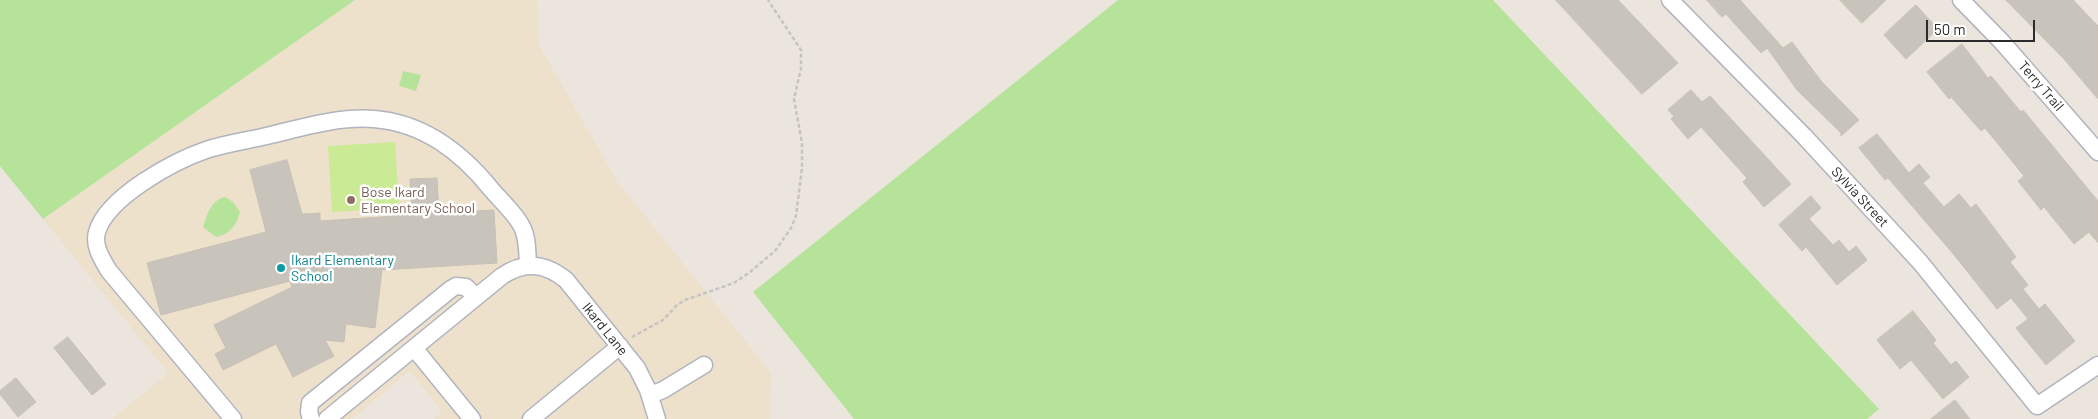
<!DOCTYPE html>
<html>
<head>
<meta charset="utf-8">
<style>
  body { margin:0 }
  #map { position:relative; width:2098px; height:419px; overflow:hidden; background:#ece5dd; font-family:Barlow,sans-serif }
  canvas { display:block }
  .scale { position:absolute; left:1926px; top:20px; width:109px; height:22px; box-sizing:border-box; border:2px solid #2b2b2b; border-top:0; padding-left:6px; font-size:15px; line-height:18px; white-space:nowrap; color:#2b2b2b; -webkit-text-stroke:4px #fff; paint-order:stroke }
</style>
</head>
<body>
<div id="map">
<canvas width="2098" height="419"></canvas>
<div class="scale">50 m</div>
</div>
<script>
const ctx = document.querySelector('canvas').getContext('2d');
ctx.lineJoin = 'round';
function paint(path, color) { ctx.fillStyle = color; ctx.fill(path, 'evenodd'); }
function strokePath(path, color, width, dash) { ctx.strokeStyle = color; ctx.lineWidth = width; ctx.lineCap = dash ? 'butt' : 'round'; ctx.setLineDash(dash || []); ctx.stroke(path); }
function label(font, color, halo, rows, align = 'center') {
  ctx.font = font + ' Barlow,sans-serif'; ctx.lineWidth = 5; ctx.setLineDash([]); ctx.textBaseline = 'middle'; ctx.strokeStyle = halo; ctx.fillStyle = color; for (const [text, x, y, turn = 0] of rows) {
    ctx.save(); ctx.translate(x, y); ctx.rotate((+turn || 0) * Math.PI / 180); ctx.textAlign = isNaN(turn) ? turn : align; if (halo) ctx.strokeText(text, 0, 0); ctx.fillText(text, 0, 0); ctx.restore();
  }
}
paint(new Path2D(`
  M355,0h182l2,45 78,136 154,192 -1,46h-336l8,-7 -32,-41 -58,48h-240l56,-46 -125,-154z`), '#eee1cc');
paint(new Path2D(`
  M0,0h355l-312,219 -43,-53z
  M1118,0h375l386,409 -12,10h-1013l-101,-127z
  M403,71l18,4 -5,16 -17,-5z
  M225,197l8,5 7,10c-4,14 -10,22 -24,25l-13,-10c5,-14 7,-26 22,-30z`), '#b6e39a');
paint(new Path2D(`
  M395,142l4,66 -67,4 -4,-66z`), '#caea95');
const building = new Path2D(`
  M1556,0h62l60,63 -36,31z
  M1707,0h33l43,48 9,-6 29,39 38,39 -18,16v-3l-44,-43 -30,-42 -6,5 -35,-39 -4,3z
  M1840,0h46l-24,23z
  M2006,0h67l25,26v73l-35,-41z
  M1916,5l22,24 -32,30 -22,-24z
  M1962,44l26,34 3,-2 30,36 2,-2 75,91v42l-9,-11 -15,12 -30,-37 -3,3 -23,-29 6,-5 -39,-48 -4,3 -30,-34 -2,2 -22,-27z
  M1691,90l11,12 8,-6 81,88 -27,23 -21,-25 4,-4 -46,-51 -13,12 -17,-20 3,-3 -6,-6z
  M1877,134l32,39 10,-9 11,13 -7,6 21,24 15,-13 12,14 5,-4 40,53 -6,5 18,23 -5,4 16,20 6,-5 30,37 -29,24 -30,-37 12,-9 -17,-21 -14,11 -42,-53 -67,-78 -3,2 -26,-32z
  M287,160l15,54 18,-1v8l92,-6 -2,-36 27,-1 2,35 55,-3 3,53 -115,7 -7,58 -29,-4 -2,18 -19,-2 9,16 -41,21 -17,-33 -53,26 -8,-16 11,-6 -12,-23 78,-38 -2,-6 -129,34 -14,-52 119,-31 -16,-62z
  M1811,196l10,12 -12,11 24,26 6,-5 10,12 7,-6 11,14 -30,25 -31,-38 -4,4 -23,-26z
  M1913,311l23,29 -3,3 18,22 5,-4 13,16 -26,22 -32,-39 -11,9 -23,-29z
  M68,337l38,47 -14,11 -38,-47z
  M16,378l20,24 -18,15 -18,-23v-3z
  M1955,400l15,19h-39z`);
paint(building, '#c8c3bb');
strokePath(building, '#c8c1b6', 1);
const minor = new Path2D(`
  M1670,0l134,136 116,126 117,144 61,-41
  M1961,0l41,42 96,110
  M414,348l58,71
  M650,395l13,-5 41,-25
  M233,419l-124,-148c-7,-12 -16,-25 -12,-39 10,-35 77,-71 109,-82 18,-6 38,-9 56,-13 36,-8 74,-21 112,-18 50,4 87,33 117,70 10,12 25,25 31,38 6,11 5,26 6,37
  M311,419l-2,-7 1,-9 141,-114 5,-3 10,1 10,10
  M327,419l175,-143c22,-15 43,-13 64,4l71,88 11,22 9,29
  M531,419l89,-73`);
strokePath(minor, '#b1b4be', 19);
strokePath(new Path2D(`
  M632,337l31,-17 14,-15 8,-5 49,-17 16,-11 25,-21 16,-23 5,-12 6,-48v-25l-8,-44 7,-31v-18l-33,-50`), '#c4c4c4', 2.5, [4, 2.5]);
strokePath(minor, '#fff', 16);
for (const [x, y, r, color] of [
  [351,200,5,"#8d6e63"],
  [281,268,5,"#0f9aa8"]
]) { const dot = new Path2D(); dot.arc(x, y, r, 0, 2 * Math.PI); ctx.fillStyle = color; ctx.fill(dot); strokePath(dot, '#fff', 2); }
label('14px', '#2b2b2b', '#fff', [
  ["Terry Trail",2041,86,49],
  ["Sylvia Street",1860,197,47],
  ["Ikard Lane",605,329,51]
]);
label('14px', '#785e54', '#fff', [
  ["Bose Ikard",361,192],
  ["Elementary School",361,208]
], 'left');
label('14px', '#0d838f', '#fff', [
  ["Ikard Elementary",291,260],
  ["School",291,276]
], 'left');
</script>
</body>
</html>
